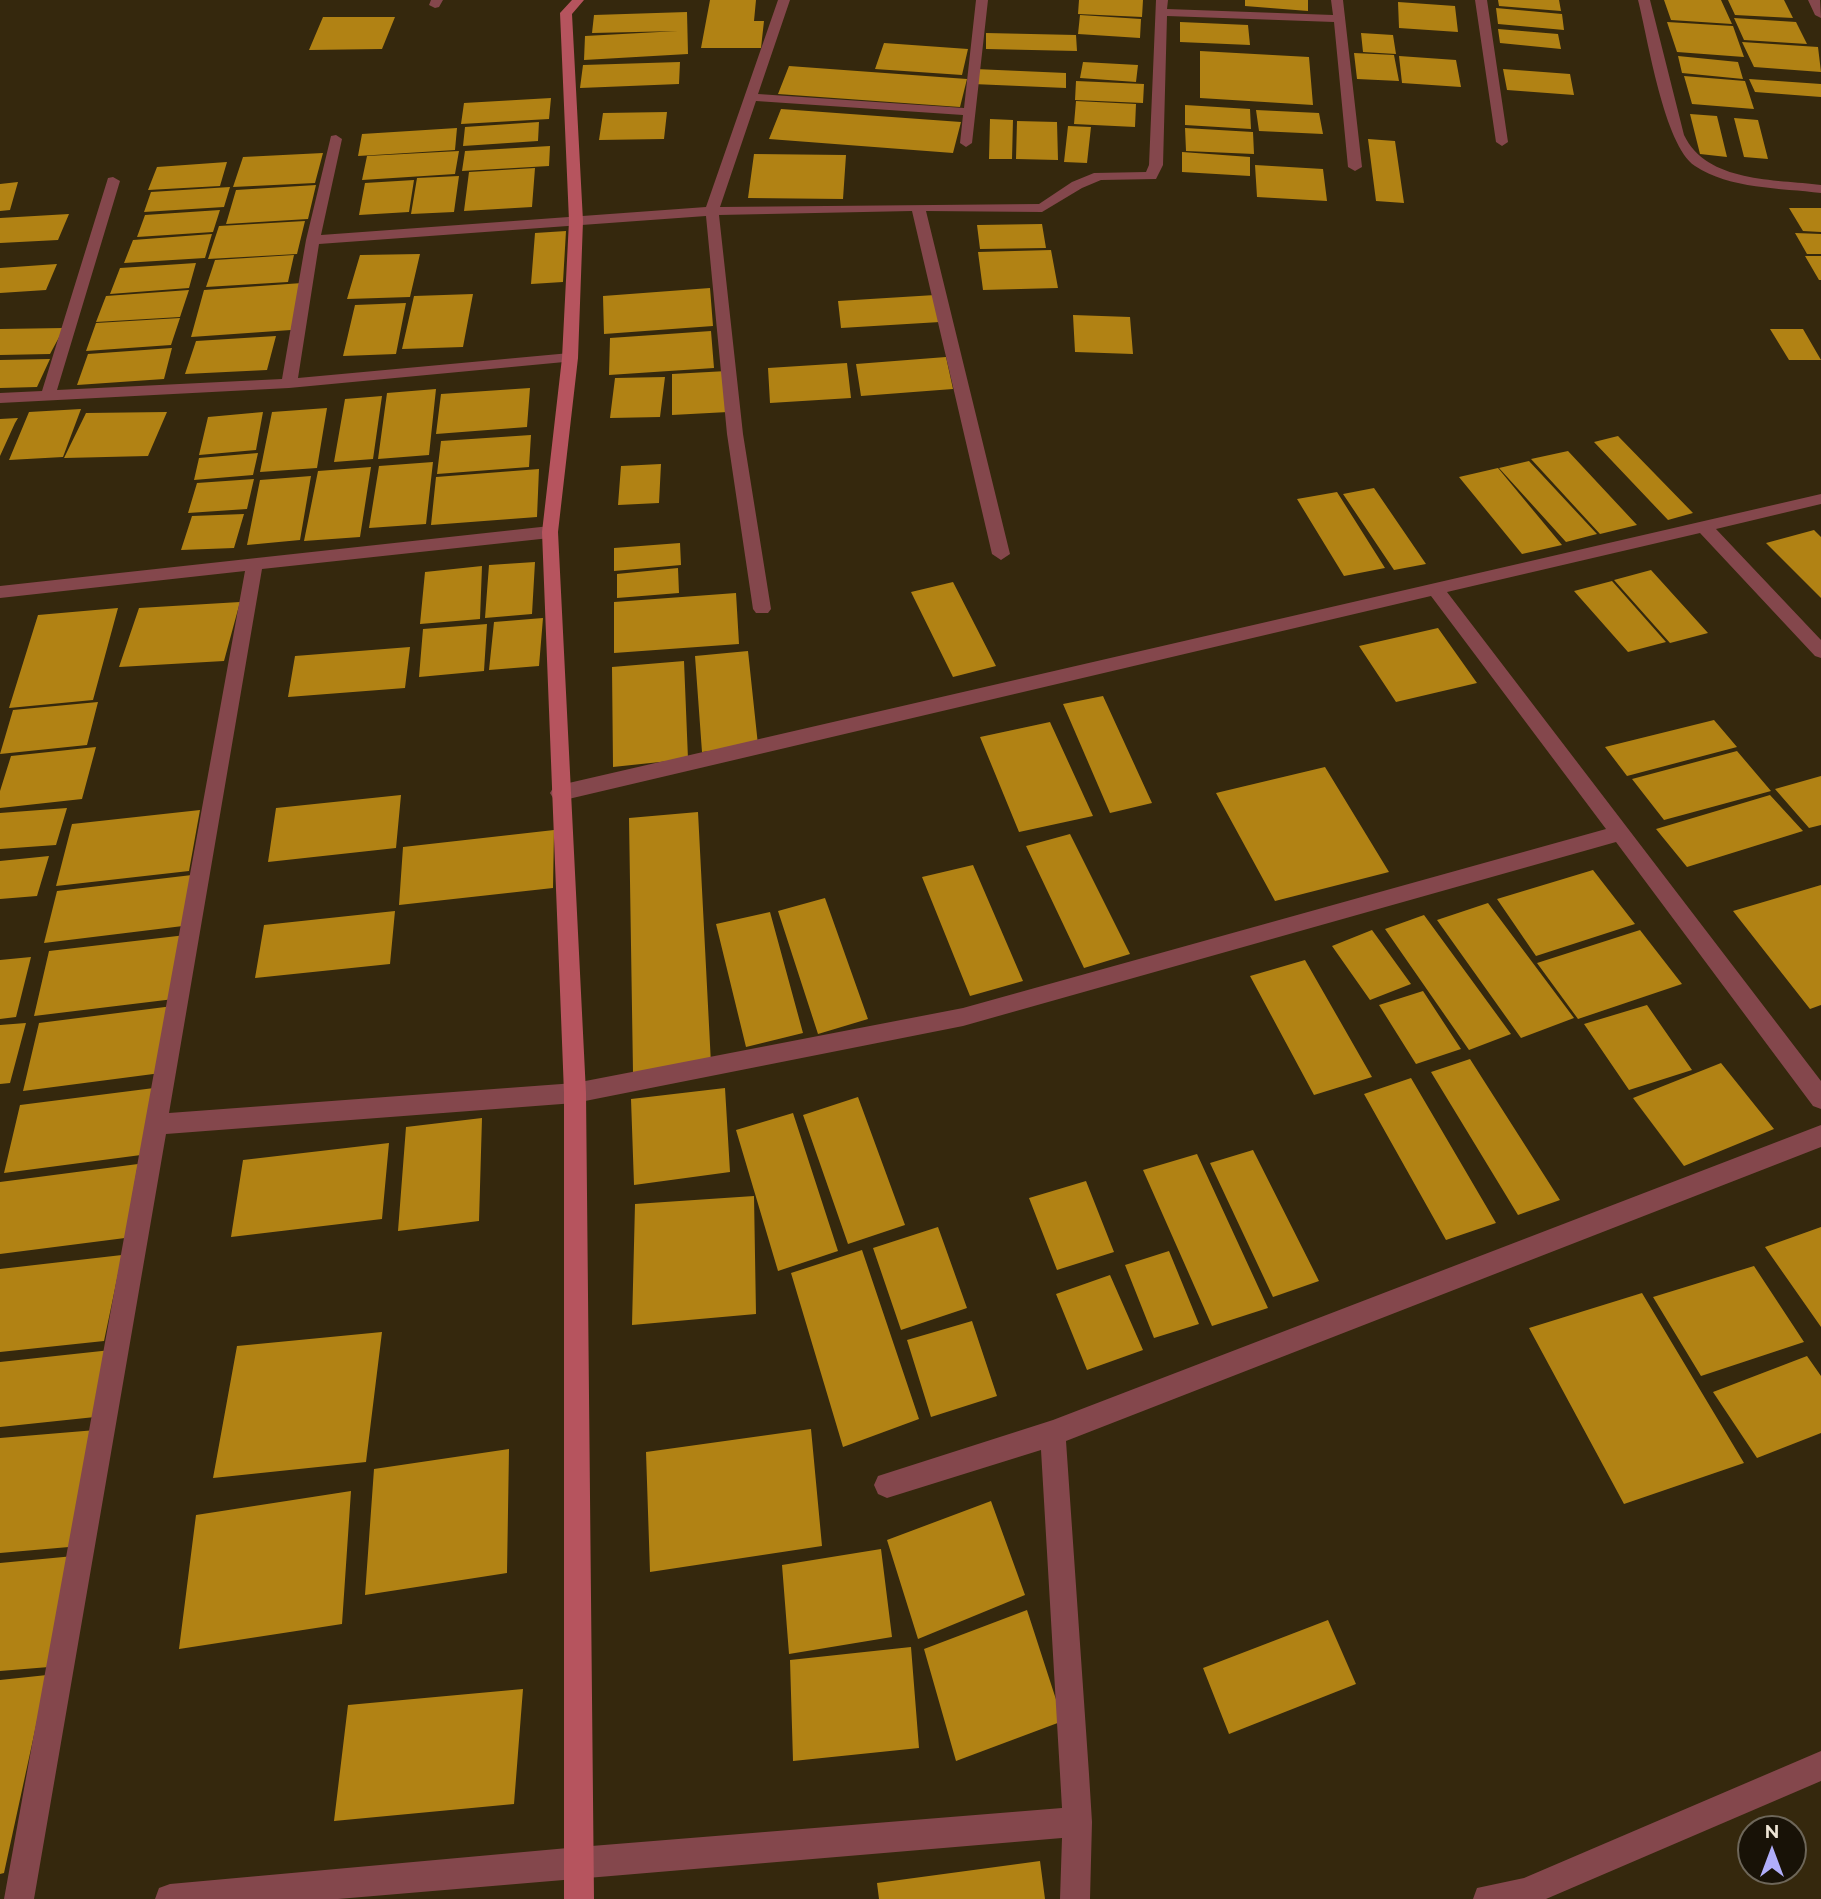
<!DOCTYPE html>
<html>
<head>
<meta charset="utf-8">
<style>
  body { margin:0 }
  #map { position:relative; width:1821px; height:1899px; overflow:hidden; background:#35280d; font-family:Raleway,sans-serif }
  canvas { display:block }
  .north { position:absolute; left:1737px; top:1815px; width:70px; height:70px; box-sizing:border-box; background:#181207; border:2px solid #6d6659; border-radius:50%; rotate:0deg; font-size:19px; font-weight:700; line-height:28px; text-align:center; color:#ede4d5 }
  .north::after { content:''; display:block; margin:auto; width:24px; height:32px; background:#b0aefa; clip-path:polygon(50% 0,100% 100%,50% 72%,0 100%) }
</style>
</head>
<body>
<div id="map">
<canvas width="1821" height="1899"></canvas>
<div class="north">N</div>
</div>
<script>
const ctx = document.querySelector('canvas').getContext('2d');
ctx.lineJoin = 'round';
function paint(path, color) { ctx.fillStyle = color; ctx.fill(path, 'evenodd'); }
paint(new Path2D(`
  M710,0h46l-2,21h10l-3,27h-60z
  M1079,0h64l-1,17 -64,-3z
  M1245,0h63v11l-63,-5z
  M1498,0h61l2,11 -62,-5z
  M1664,0h57l11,24 -61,-4z
  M1728,0h56l9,18 -58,-3z
  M1398,2l57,4 3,26 -59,-4z
  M1496,8l66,6 2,16 -66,-6z
  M687,12l1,42 -104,6 1,-24 93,-5 -86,2 2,-18z
  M1080,15l61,4 -1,19 -62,-4z
  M323,17h72l-13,32 -73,1z
  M1734,18l62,4 11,22 -63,-4z
  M1180,22l68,3 2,20 -70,-3z
  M1667,22l66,4 11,31 -67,-5z
  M1498,29l60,5 3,15 -61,-6z
  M986,33l90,2 1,16 -91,-2z
  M1361,33l32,2 3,19 -33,-2z
  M1742,42l76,5 3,25 -67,-5z
  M884,43l84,6 -6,26 -87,-6z
  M1200,51l109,6 4,48 -113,-7z
  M1354,53l40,2 5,26 -42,-2z
  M1399,56l57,4 5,27 -59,-4z
  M1678,56l60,6 5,17 -61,-6z
  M680,62l-1,22 -99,4 3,-23z
  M1083,62l55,3 -2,17 -56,-4z
  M789,66l178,13 -7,28 -182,-13z
  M975,69l91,4v15l-93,-4z
  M1503,69l67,5 4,21 -67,-5z
  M1684,76l61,5 9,28 -62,-5z
  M1749,79l72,5v13l-66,-5z
  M1076,81l68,3 -1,19 -68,-3z
  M551,98l-2,21 -88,5 3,-21z
  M1076,101l60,3 -1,23 -61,-3z
  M1185,105l65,4 1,20 -66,-4z
  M781,109l180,13 -8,31 -184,-14z
  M1256,110l63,3 4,21 -64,-3z
  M667,112l-3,27 -65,1 4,-27z
  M1690,114l27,2 10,41 -27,-3z
  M1734,118l24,2 10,39 -24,-2z
  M990,119l23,1 -1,39h-23z
  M1017,121l40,1 1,38 -42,-1z
  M539,122l-1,19 -75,5 2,-19z
  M1068,126l23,1 -4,36 -23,-1z
  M457,128l-2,22 -97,6 4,-22z
  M1185,128l68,4 1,22 -68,-3z
  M1368,139l27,2 9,62 -28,-2z
  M550,146l-1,20 -87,5 3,-20z
  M459,151l-4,23 -93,6 5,-24z
  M1182,152l68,5v19l-68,-4z
  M323,153l-8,30 -82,4 10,-30z
  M754,154l92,1 -3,44 -95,-1z
  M227,162l-7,24 -72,4 9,-23z
  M1255,165l68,4 4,32 -70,-4z
  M535,168l-3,39 -68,4 5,-39z
  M459,176l-5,36 -43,2 6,-36z
  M414,180l-5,32 -50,3 6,-32z
  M18,182l-8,28 -10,1v-27z
  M316,185l-8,34 -82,5 10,-34z
  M230,187l-6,20 -80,5 7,-20z
  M1789,208h32v24l-18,-1z
  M220,210l-7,22 -76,5 8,-22z
  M69,214l-11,26 -58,3v-25z
  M305,221l-8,33 -89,5 11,-33z
  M1042,224l4,24 -66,1 -3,-24z
  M566,231l-3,51 -32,2 4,-51z
  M1795,233l26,1v20h-14z
  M212,234l-7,24 -81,5 9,-23z
  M1051,250l7,38 -75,2 -5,-38z
  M420,254l-10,43 -63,2 13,-44z
  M294,255l-6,27 -82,5 9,-27z
  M1805,256h16v24h-2z
  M196,263l-7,25 -79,6 10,-26z
  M57,264l-11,26 -46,3v-25z
  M302,283l-11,47 -100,7 13,-47z
  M710,288l3,38 -109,8 -1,-38z
  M189,290l-9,27 -84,5 10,-26z
  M473,294l-10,53 -61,2 12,-53z
  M935,295l5,27 -99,6 -3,-27z
  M406,303l-10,51 -53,2 12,-51z
  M1073,315l57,2 3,37 -58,-2z
  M180,318l-9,27 -85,6 10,-28z
  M64,328l-14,26 -50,1v-26z
  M1770,329h33l18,31h-32z
  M711,331l3,37 -105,7 1,-37z
  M276,336l-9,34 -82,4 11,-33z
  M172,348l-8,31 -87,6 11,-31z
  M946,357l7,32 -92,7 -5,-32z
  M50,359l-13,28 -37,1v-28z
  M847,363l4,35 -81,5 -2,-35z
  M727,371l1,41 -56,3v-41z
  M665,377l-5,40 -50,1 5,-40z
  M530,388l-3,39 -91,7 5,-40z
  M436,389l-7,66 -51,4 9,-66z
  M382,396l-9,63 -39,3 11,-63z
  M327,408l-10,60 -57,4 12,-60z
  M81,409l-18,48 -54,3 20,-48z
  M167,412l-19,44 -84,2 22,-45z
  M263,412l-7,38 -57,5 9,-38z
  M18,418l-3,5 -15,33v-37z
  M531,435l-2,32 -92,7 4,-33z
  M1618,436l75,77 -25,7 -74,-78z
  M1568,451l69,74 -37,9 -69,-75z
  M258,453l-5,22 -59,5 5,-22z
  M1529,461l68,73 -31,8 -67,-74z
  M433,462l-7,62 -57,4 10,-62z
  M661,464l-2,39 -41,2 3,-39z
  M371,467l-11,70 -56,4 14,-70z
  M1498,468l64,77 -40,9 -63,-77z
  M539,469l-2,48 -106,8 5,-48z
  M311,476l-11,64 -53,5 13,-65z
  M254,479l-7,30 -59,4 9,-30z
  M1374,488l52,76 -32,6 -51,-76z
  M1337,492l48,76 -41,8 -47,-77z
  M244,514l-10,34 -53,2 11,-34z
  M1814,530l7,7v61l-55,-55z
  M680,543l1,22 -67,6v-23z
  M535,562l-3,52 -47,4 4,-53z
  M482,566l-2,53 -60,5 5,-52z
  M678,568l1,25 -62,5v-24z
  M1651,570l57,63 -38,10 -56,-63z
  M1612,581l54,61 -38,10 -54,-61z
  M953,582l43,84 -43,11 -42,-85z
  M736,593l3,51 -125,9v-51z
  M240,602l-16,59 -105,6 20,-59z
  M118,608l-25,92 -84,8 29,-93z
  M543,618l-4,48 -50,4 5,-48z
  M487,624l-3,47 -65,6 4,-48z
  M1438,628l39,55 -81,19 -37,-56z
  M410,647l-5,41 -117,9 7,-41z
  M748,651l10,94 -56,7 -7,-96z
  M684,661l4,98 -75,8 -1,-100z
  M1103,696l49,107 -42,10 -47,-109z
  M98,702l-11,43 -87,9 13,-44z
  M1714,720l23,27 -110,29 -22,-29z
  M1050,722l43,94 -74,16 -39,-95z
  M96,747l-14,52 -82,9v-17l11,-35z
  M1737,751l34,40 -107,29 -32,-41z
  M1325,767l64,105 -114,29 -59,-108z
  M1821,776v49l-12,3 -34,-39z
  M401,795l-5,53 -128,14 8,-54z
  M1770,795l33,36 -116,36 -31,-38z
  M67,808l-11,37 -56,4v-36z
  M200,810l-11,61 -133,15 16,-62z
  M698,812l13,252 -78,9 -4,-255z
  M554,830l-1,58 -154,17 4,-58z
  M1070,834l60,120 -46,14 -58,-122z
  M49,856l-12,40 -37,3v-38z
  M973,865l50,116 -53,15 -48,-119z
  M1593,870l42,54 -99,32 -39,-57z
  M192,875l-9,51 -139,17 13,-52z
  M1821,885v120l-11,4 -77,-98z
  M825,898l43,121 -50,15 -40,-123z
  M1488,903l86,115 -53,20 -84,-118z
  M395,911l-5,53 -135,14 9,-53z
  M770,912l33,121 -57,14 -30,-123z
  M1424,915l87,119 -42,16 -84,-121z
  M1372,930l39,54 -41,16 -38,-54z
  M1640,930l42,54 -104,35 -41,-56z
  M186,935l-12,64 -140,17 15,-65z
  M31,957l-15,60 -16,2v-59z
  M1305,960l67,117 -58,18 -64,-119z
  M1423,991l38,58 -45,15 -37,-59z
  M1647,1005l45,65 -63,20 -45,-66z
  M173,1006l-12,67 -138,18 16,-68z
  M26,1023l-16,60 -10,1v-59z
  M1470,1059l90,141 -42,15 -87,-143z
  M1721,1063l53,66 -90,37 -51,-68z
  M1411,1078l85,145 -50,17 -82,-146z
  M154,1088l-13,67 -137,18 16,-68z
  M725,1088l5,84 -96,13 -3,-86z
  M858,1097l47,128 -57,19 -45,-129z
  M793,1113l45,138 -60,20 -42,-141z
  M482,1118l-3,103 -81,10 8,-104z
  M389,1143l-7,76 -151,18 12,-77z
  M1253,1150l66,131 -46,16 -63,-134z
  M1197,1154l71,154 -56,18 -69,-156z
  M138,1164l-13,74 -125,16v-72z
  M1086,1181l28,71 -57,18 -28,-72z
  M754,1196l2,118 -124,11 3,-121z
  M938,1227l29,81 -66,22 -28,-82z
  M1821,1227v100l-56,-80z
  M862,1250l57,169 -76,28 -52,-174z
  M1169,1251l30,73 -45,14 -29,-73z
  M122,1255l-18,86 -104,11v-83z
  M1754,1266l50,76 -103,34 -48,-79z
  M1110,1275l33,75 -56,20 -31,-76z
  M1642,1293l102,170 -120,41 -95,-176z
  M972,1321l25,75 -66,21 -24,-77z
  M382,1332l-16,130 -153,16 24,-132z
  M111,1350l-16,67 -95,10v-65z
  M1807,1356l14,20v57l-64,25 -44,-66z
  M811,1429l11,117 -172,26 -4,-120z
  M96,1430l-27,117 -69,6v-115z
  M509,1449l-2,124 -142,22 9,-126z
  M351,1491l-9,133 -163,25 17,-134z
  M991,1501l34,94 -107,44 -31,-99z
  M881,1549l11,88 -103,17 -7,-89z
  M74,1556l-25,111 -49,4v-108z
  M1027,1610l36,111 -107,40 -32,-112z
  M1328,1620l28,64 -127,50 -26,-66z
  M911,1647l8,101 -126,13 -3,-101z
  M47,1675l-43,198 -4,1v-194z
  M523,1689l-9,115 -180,17 14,-116z
  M1040,1861l5,38h-166l-2,-16z`), '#b18214');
paint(new Path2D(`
  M431,0h12l-4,7 -4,1 -6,-3z
  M778,0h12l-32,94 206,14 12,-108h12l-16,143 -6,4 -6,-4 3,-28 -207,-14 -36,106 319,-3 33,-22 22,-9 52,-1 3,-7 7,-165h12l-1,9 166,6 -2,-15h12l19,167 -7,4 -7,-4 -14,-145 -167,-6 -4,149 -7,14 -55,1 -19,8 -40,24 -116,-1 84,343 -9,6 -9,-6 -80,-343 -193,4 24,219 28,175 -3,4h-12l-3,-4 -26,-175 -21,-218 -387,28 -21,134 272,-25 5,2 3,3 -3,3 -286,27 -289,15v-10l42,-2 66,-213 5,-1 7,4 -63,209 225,-11 24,-139 25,-104 5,-1 6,4 -21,96 385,-28z
  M1475,0h12l21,142 -6,4 -6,-4z
  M1638,0h12l34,135c23,48 91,44 137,50v8c-40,-5 -92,-4 -126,-27 -31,-21 -47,-127 -57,-166z
  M1808,0h12l1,18 -6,-3z
  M1821,494v10l-105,25 105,111v18l-6,-2 -115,-123 -253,59 374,489v28l-8,-3 -197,-264 -653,184 -388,77 -409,31 -132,765h-30l241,-1328 -245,27v-12l550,-60 8,6 -8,6 -288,31 -93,544 406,-30 388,-75 643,-179 -175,-233 -871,205 -7,-3 -3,-5 3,-5 7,-3z
  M1821,1125v22l-755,294 23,333 3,48 -2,77h-30l2,-61 -724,61h-183l4,-11 11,-4 409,-37 483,-39 -21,-358 -154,48 -9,-4 -4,-9 4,-9 175,-56z
  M1821,1751v30l-275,118h-73l4,-11 47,-10z`), '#84474c');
paint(new Path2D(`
  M572,0h12l-12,14 11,207 -5,137 -20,174 28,561 8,806h-30v-806l-22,-561 20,-174 7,-137 -9,-208z`), '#b6545e');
</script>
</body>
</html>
